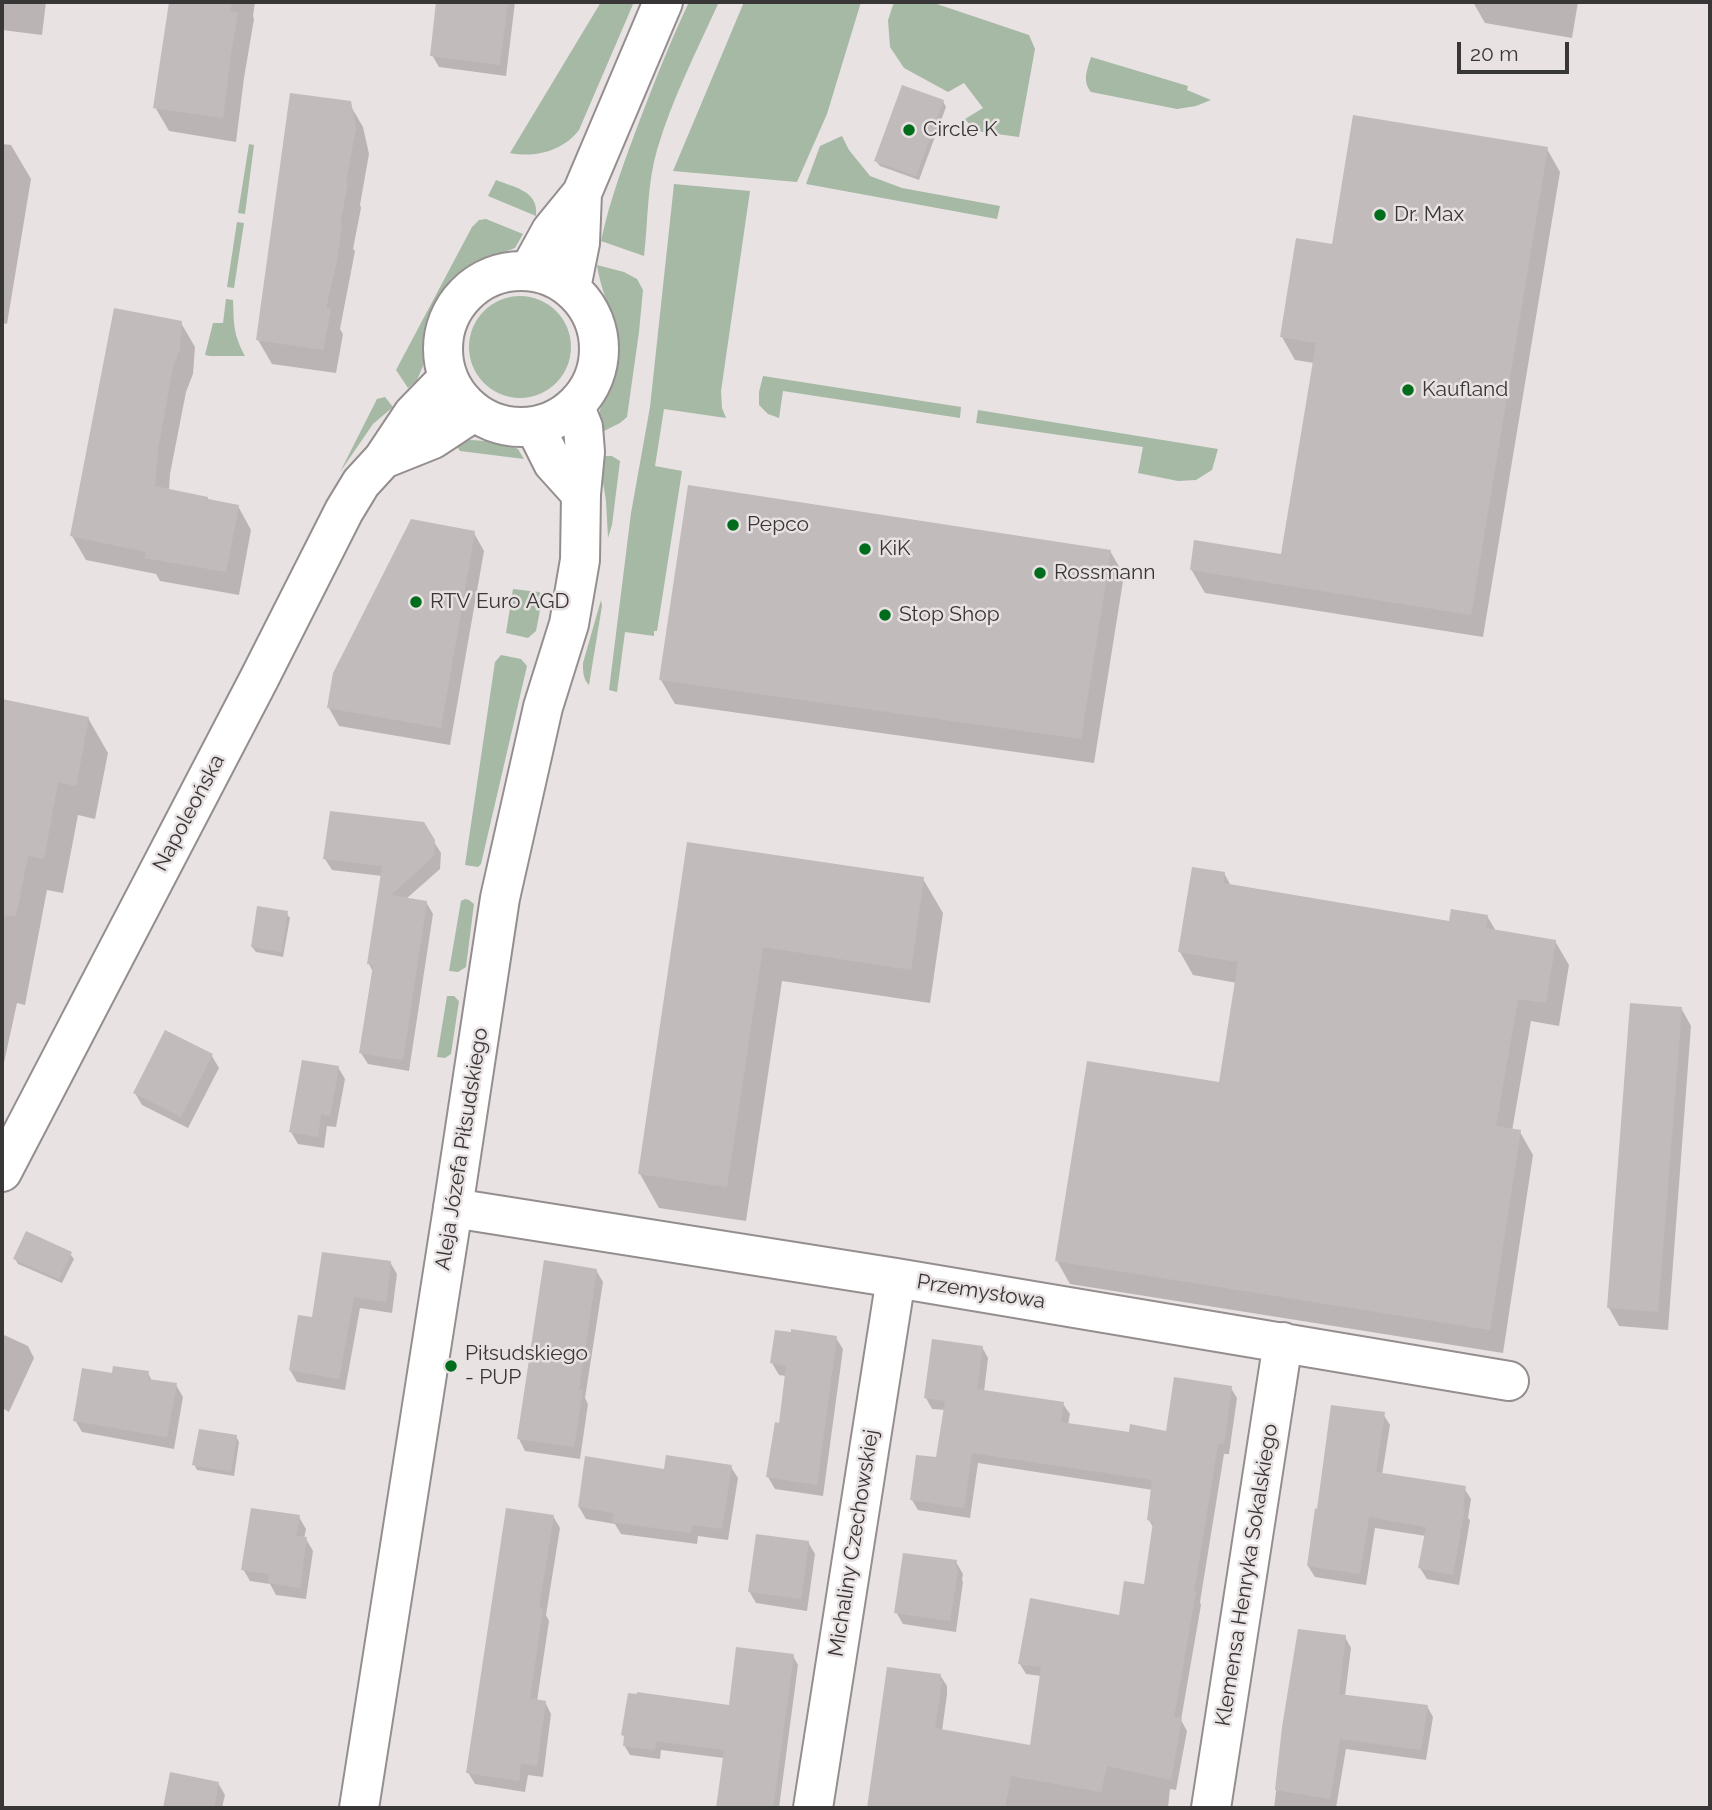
<!DOCTYPE html>
<html>
<head>
<meta charset="utf-8">
<style>
  body { margin:0 }
  #map { position:relative; width:1712px; height:1810px; overflow:hidden; background:#e9e2e3; font-family:Raleway,sans-serif }
  canvas { display:block }
  .frame { position:absolute; inset:0; border:4px solid #393637; pointer-events:none }
  .scale { position:absolute; left:1457px; top:42px; width:112px; height:32px; box-sizing:border-box; border:4px solid #393637; border-top:0; padding-left:9px; font-size:21px; line-height:24px; white-space:nowrap; color:#393637; -webkit-text-stroke:5px #e9e2e3; paint-order:stroke }
</style>
</head>
<body>
<div id="map">
<canvas width="1712" height="1810"></canvas>
<div class="frame"></div>
<div class="scale">20 m</div>
</div>
<script>
const ctx = document.querySelector('canvas').getContext('2d');
ctx.lineJoin = 'round';
function paint(path, color) { ctx.fillStyle = color; ctx.fill(path, 'evenodd'); }
function strokePath(path, color, width, dash) { ctx.strokeStyle = color; ctx.lineWidth = width; ctx.lineCap = dash ? 'butt' : 'round'; ctx.setLineDash(dash || []); ctx.stroke(path); }
function label(font, color, halo, rows, align = 'center') {
  ctx.font = font + ' Raleway,sans-serif'; ctx.lineWidth = 5; ctx.setLineDash([]); ctx.textBaseline = 'middle'; ctx.strokeStyle = halo; ctx.fillStyle = color; for (const [text, x, y, turn = 0] of rows) {
    ctx.save(); ctx.translate(x, y); ctx.rotate((+turn || 0) * Math.PI / 180); ctx.textAlign = isNaN(turn) ? turn : align; if (halo) ctx.strokeText(text, 0, 0); ctx.fillText(text, 0, 0); ctx.restore();
  }
}
paint(new Path2D(`
  M601,2h33l-55,128c-16,21 -44,28 -69,23z
  M689,2h30c-22,48 -47,97 -62,148 -10,34 -9,72 -13,106l-43,-15c9,-43 25,-84 40,-124 15,-39 30,-77 48,-115z
  M744,2h117l-34,112 -30,68 -124,-11z
  M894,2h37l98,33 6,14 -16,88 -44,-6 -10,-12 18,-11 -19,-25 -16,9 -44,-24 -14,-21 -2,-27z
  M1091,57l97,29 -1,4 24,10 -15,6 -19,3 -86,-17c-9,-11 -4,-22 0,-35z
  M842,136l7,14 21,26 32,12 98,18 -3,13 -191,-35 14,-38z
  M249,144l5,1 -9,69 -7,-1z
  M496,180c20,8 43,11 40,36l-48,-20z
  M674,184l76,7 -29,200 1,17 4,10 -62,-9 -9,57 27,5 -25,160h-3v5l-29,-4 -8,60 -8,-2 22,-177 19,-106z
  M486,219l37,15 -8,14 -45,17 -18,13 -11,14 -15,34 -3,40 -6,14 -9,8 -12,-18 76,-143 7,-7z
  M237,222l7,1 -10,65 -7,-1z
  M597,265l27,7 13,7 6,11 -4,42 -12,85 -7,6 -24,12c1,-29 16,-52 20,-80 4,-29 -15,-60 -19,-90z
  M469 347a51 51 0 1 1 102 0a51 51 0 1 1-102 0Z
  M226,299l7,1c1,24 0,34 12,56h-35l-5,-1 8,-32h10z
  M763,376l198,31 -1,11 -177,-27 -4,27 -11,-4 -9,-9v-13z
  M385,397l8,10 -20,17 -33,48 37,-73z
  M978,410l240,39 -6,21 -16,10 -18,1 -40,-8 5,-26 -167,-24z
  M470,440l33,2 15,7 6,10 -64,-8 -6,-9z
  M603,456h9l8,5 -8,64 -4,13 -2,-37 -7,-43z
  M513,589l26,3 4,3 -7,36 -8,7 -22,-5z
  M601,600l1,6 -13,79c-6,-6 -6,-13 -6,-22z
  M501,655l20,4 6,7 -46,198 -3,3 -13,-2 30,-203z
  M465,899l4,1 5,4 -8,63 -8,5 -9,-1 12,-70z
  M447,996h7l5,5 -8,53 -6,4 -8,-1z`), '#a5b9a5');
paint(new Path2D(`
  M2,2h44l-4,33 -40,-5z
  M171,2h84l-2,14 1,3 -10,59 -8,64 -67,-11 -14,-24z
  M438,2h77l-9,74 -67,-9 -7,-12z
  M1473,2h105l-6,36 -87,-15z
  M943,101l3,6 -27,73 -39,-14 -4,-5z
  M349,103l14,24 6,27 -9,51 1,3 -8,41 2,2 -15,78 3,5 -7,39 -64,-9 -14,-24z
  M2,144l9,1 20,34 -24,145 -5,-1z
  M1547,149l13,23 -77,465 -278,-44 -14,-24 91,-13 32,-193 -19,-3 -13,-23 52,-91z
  M181,323l14,24 -2,27 -7,18 -16,82 -1,17 69,15 13,24 -12,65 -79,-14 -4,-7 -70,-14 -14,-24z
  M474,533l10,18 -34,194 -111,-19 -10,-18z
  M1110,551l14,24 -30,188 -419,-59 -14,-24z
  M2,701l86,17 20,35 -13,66 -17,-4 -15,78 -16,-3 -22,115 -8,-2 -15,69z
  M423,824l18,29 -1,16 -34,30 20,3 7,12 -24,157 -41,-7 -7,-11 12,-81 -4,-8 13,-88 -50,-6 -7,-11z
  M689,844l234,35 20,34 -13,90 -148,-22 -36,240 -87,-13 -19,-34z
  M1224,873l7,13 220,37 36,-7 9,15 59,10 14,24 -10,61 -28,-5 -19,110 8,1 13,23 -30,198 -433,-69 -13,-23 164,-177 16,-101 -44,-8 -13,-23z
  M286,913l4,5 -7,39 -27,-5 -4,-5z
  M1681,1008l10,18 -23,304 -49,-4 -10,-18z
  M212,1056l7,12 -31,60 -46,-23 -7,-12z
  M338,1067l7,12 -9,48 -9,-1 -3,22 -26,-4 -7,-12z
  M70,1254l4,5 -12,24 -44,-19 -3,-5z
  M390,1262l7,12 -5,39 -32,-5 -15,82 -48,-8 -7,-12 23,-51z
  M596,1270l7,12 -18,116 3,6 -8,55 -55,-8 -6,-12z
  M2,1334l26,12 6,12 -25,54 -7,-4z
  M836,1338l7,11 -20,147 -48,-7 -7,-12 12,-52 6,-49 -7,-1 -7,-12z
  M982,1347l6,11 -4,34 79,12 7,10 -2,11 62,9 37,-1 64,-45 6,10 -8,56h-5l-24,148 1,3 -20,115 6,11 -11,59 -6,-1 -2,19h-299l20,-139 51,6 7,11v8l-5,37 89,16 10,-71 -15,-2 -6,-10 101,-47 25,-31 8,-57 -5,-9 4,-30 -175,-27 -8,55 -52,-8 -6,-10 26,-41 8,-49 -14,-1 -6,-11z
  M148,1373l4,8 24,4 7,12 -9,52 -92,-17 -7,-12 38,-45z
  M1383,1414l7,11 -8,50 82,13 7,11 -3,19 2,2 -11,65 -32,-6 -7,-11 6,-32 -51,-8 -9,57 -51,-8 -7,-11z
  M236,1436l3,6 -5,34 -37,-6 -3,-6z
  M731,1467l7,11 -10,62 -30,-4 -1,8 -76,-10 -6,-10 -29,-5 -7,-12 86,-36z
  M553,1516l7,12 -14,87 3,6 -12,80 8,1 6,12 -8,63 -15,-2 -3,17 -50,-8 -7,-12z
  M299,1517l7,12 -2,10h2l7,12 -7,48 -30,-4 -6,-11 -20,-3 -7,-12z
  M808,1542l7,12 -8,57 -51,-8 -7,-12z
  M956,1562l7,12 -1,6 1,2 -7,50 -53,-8 -7,-12z
  M1345,1637l6,11 -6,48 82,10 6,11 -7,43 -80,-11 -10,59h-62l10,-81z
  M793,1656l5,9 -19,143h-61l6,-50 -63,-8 -1,9 -30,-4 -6,-10 1,-6 -2,-4 107,-28z
  M171,1774l47,9 7,12 -3,13h-57z`), '#0003');
paint(new Path2D(`
  M169,2h63l-2,10 8,1 -7,40 -8,65 -70,-10z
  M436,2h72l-8,63 -70,-9z
  M902,85l42,15 -28,76 -42,-15z
  M290,93l61,8 5,27 -10,54h2l-8,43 2,1 -6,39 -10,43 5,1 -8,41 -67,-10z
  M1353,115l195,32 -77,468 -281,-45 4,-30 87,14 35,-211 -36,-6 16,-99 36,6z
  M114,308l68,13 -2,28 -7,18 -15,82 -3,37 53,11v2l31,6 -13,67 -82,-14 2,-6 -76,-16z
  M688,485l423,65 -30,189 -422,-59z
  M411,519l64,12 -34,197 -114,-20 6,-35z
  M2,699l87,18 -13,69 -18,-4 -14,77 -16,-3 -12,60 -14,-1z
  M330,811l94,11 11,18 -1,16 -43,39 36,6 -24,159 -44,-7 14,-88 -6,-1 15,-98 -59,-7z
  M687,842l237,35 -13,93 -148,-23 -36,240 -89,-13z
  M1192,867l33,5 -2,11 226,38 2,-12 37,6 -2,13 70,12 -10,63 -28,-4 -22,127 25,4 -31,200 -435,-69 32,-200 132,21 19,-120 -60,-10z
  M257,906l31,5 -7,41 -30,-5z
  M1630,1003l52,4 -24,305 -51,-4z
  M165,1030l48,24 -32,63 -48,-24z
  M302,1060l37,6 -9,50 -9,-2 -3,23 -29,-5z
  M26,1231l46,21 -13,27 -46,-20z
  M322,1252l69,9 -5,41 -32,-5 -15,82 -50,-9 9,-55 14,2z
  M544,1260l53,9 -18,121h4l-9,57 -57,-8z
  M791,1329l46,7 -20,149 -51,-8 9,-55 4,1 7,-57 -16,-3 5,-33 16,2z
  M932,1339l51,7 -6,43 87,13 -3,20 68,10 1,-8 36,7 8,-54 58,9 -8,58h-6l-24,148h2l-22,125 8,1 -11,62 -64,-14 -6,26 -90,-16 -6,32h-138l20,-141 54,7 -1,7h2l-7,47 95,17 11,-78 -23,-3 12,-66 89,17 5,-34 20,3 9,-62 -6,-2 5,-40 -180,-27 -8,55 -54,-8 6,-45 20,2 9,-56 -21,-3z
  M113,1366l36,5 -1,8 29,4 -10,54 -94,-16 9,-53 30,5z
  M1331,1405l54,7 -9,60 90,14 -3,22h2l-12,67 -35,-7 8,-41 -57,-10 -9,57 -53,-8 8,-58 2,1z
  M199,1429l38,6 -6,37 -39,-7z
  M666,1455l66,10 -10,64 -30,-4 -1,8 -79,-11 2,-9 -36,-6 7,-51 79,13z
  M251,1508l49,7 -4,21 11,1 -7,51 -32,-5 1,-9 -28,-4z
  M506,1508l48,7 -15,92 4,1 -13,90 16,3 -9,65 -16,-3 -2,18 -53,-8z
  M756,1534l53,7 -8,58 -53,-7z
  M903,1553l54,7 -1,9h2l-8,52 -56,-8z
  M1298,1629l48,6 -7,59 89,11 -7,45 -81,-11 -10,60 -55,-9 7,-63z
  M736,1647l58,7 -21,154h-57l8,-58 -68,-9 -1,9 -32,-4 1,-10 -3,-1 7,-42 9,1v-2l92,13z
  M170,1772l49,10 -5,26h-51z`), '#c2bbbc');
const minor = new Path2D(`
  M453,1208l443,70 613,103
  M813,1808l83,-530
  M1211,1808l72,-466`);
const tertiary = new Path2D(`
  M383,459l50,-20 41,-27
  M2,1172l257,-493 85,-168 17,-28 22,-24 30,-45 35,-36`);
const secondary = new Path2D(`
  M443 349a78 78 0 1 1 156 0a78 78 0 1 1-156 0Z
  M529,271l22,-40 31,-38 81,-191
  M571,288l9,-45 2,-50
  M535,427l18,36 28,31
  M359,1808l94,-600 47,-310 43,-191 26,-83 11,-64 1,-66 4,-42 -2,-25 -8,-20`);
strokePath(minor, '#958e8f', 42);
strokePath(tertiary, '#958e8f', 42);
strokePath(secondary, '#958e8f', 42);
strokePath(minor, '#fff', 38);
strokePath(tertiary, '#fff', 38);
strokePath(secondary, '#fff', 38);
for (const [x, y, r, color] of [
  [909,130,7,"#006d1d"],
  [1380,215,7,"#006d1d"],
  [1408,390,7,"#006d1d"],
  [733,525,7,"#006d1d"],
  [865,549,7,"#006d1d"],
  [1040,573,7,"#006d1d"],
  [416,602,7,"#006d1d"],
  [885,615,7,"#006d1d"],
  [451,1366,7,"#006d1d"]
]) { const dot = new Path2D(); dot.arc(x, y, r, 0, 2 * Math.PI); ctx.fillStyle = color; ctx.fill(dot); strokePath(dot, '#e9e2e3', 2.5); }
label('21px', '#393637', '#e9e2e3', [
  ["Circle K",923,130],
  ["Dr. Max",1394,215],
  ["Kaufland",1422,390],
  ["Pepco",747,525],
  ["KiK",879,549],
  ["Rossmann",1054,573],
  ["RTV Euro AGD",430,602],
  ["Stop Shop",899,615],
  ["Piłsudskiego",465,1354],
  ["- PUP",465,1378]
], 'left');
label('21px', '#393637', '#e9e2e3', [
  ["Napoleońska",189,813,-62],
  ["Aleja Józefa Piłsudskiego",462,1149,-81],
  ["Przemysłowa",981,1292,9],
  ["Michaliny Czechowskiej",854,1543,-81],
  ["Klemensa Henryka Sokalskiego",1247,1575,-81]
]);
</script>
</body>
</html>
